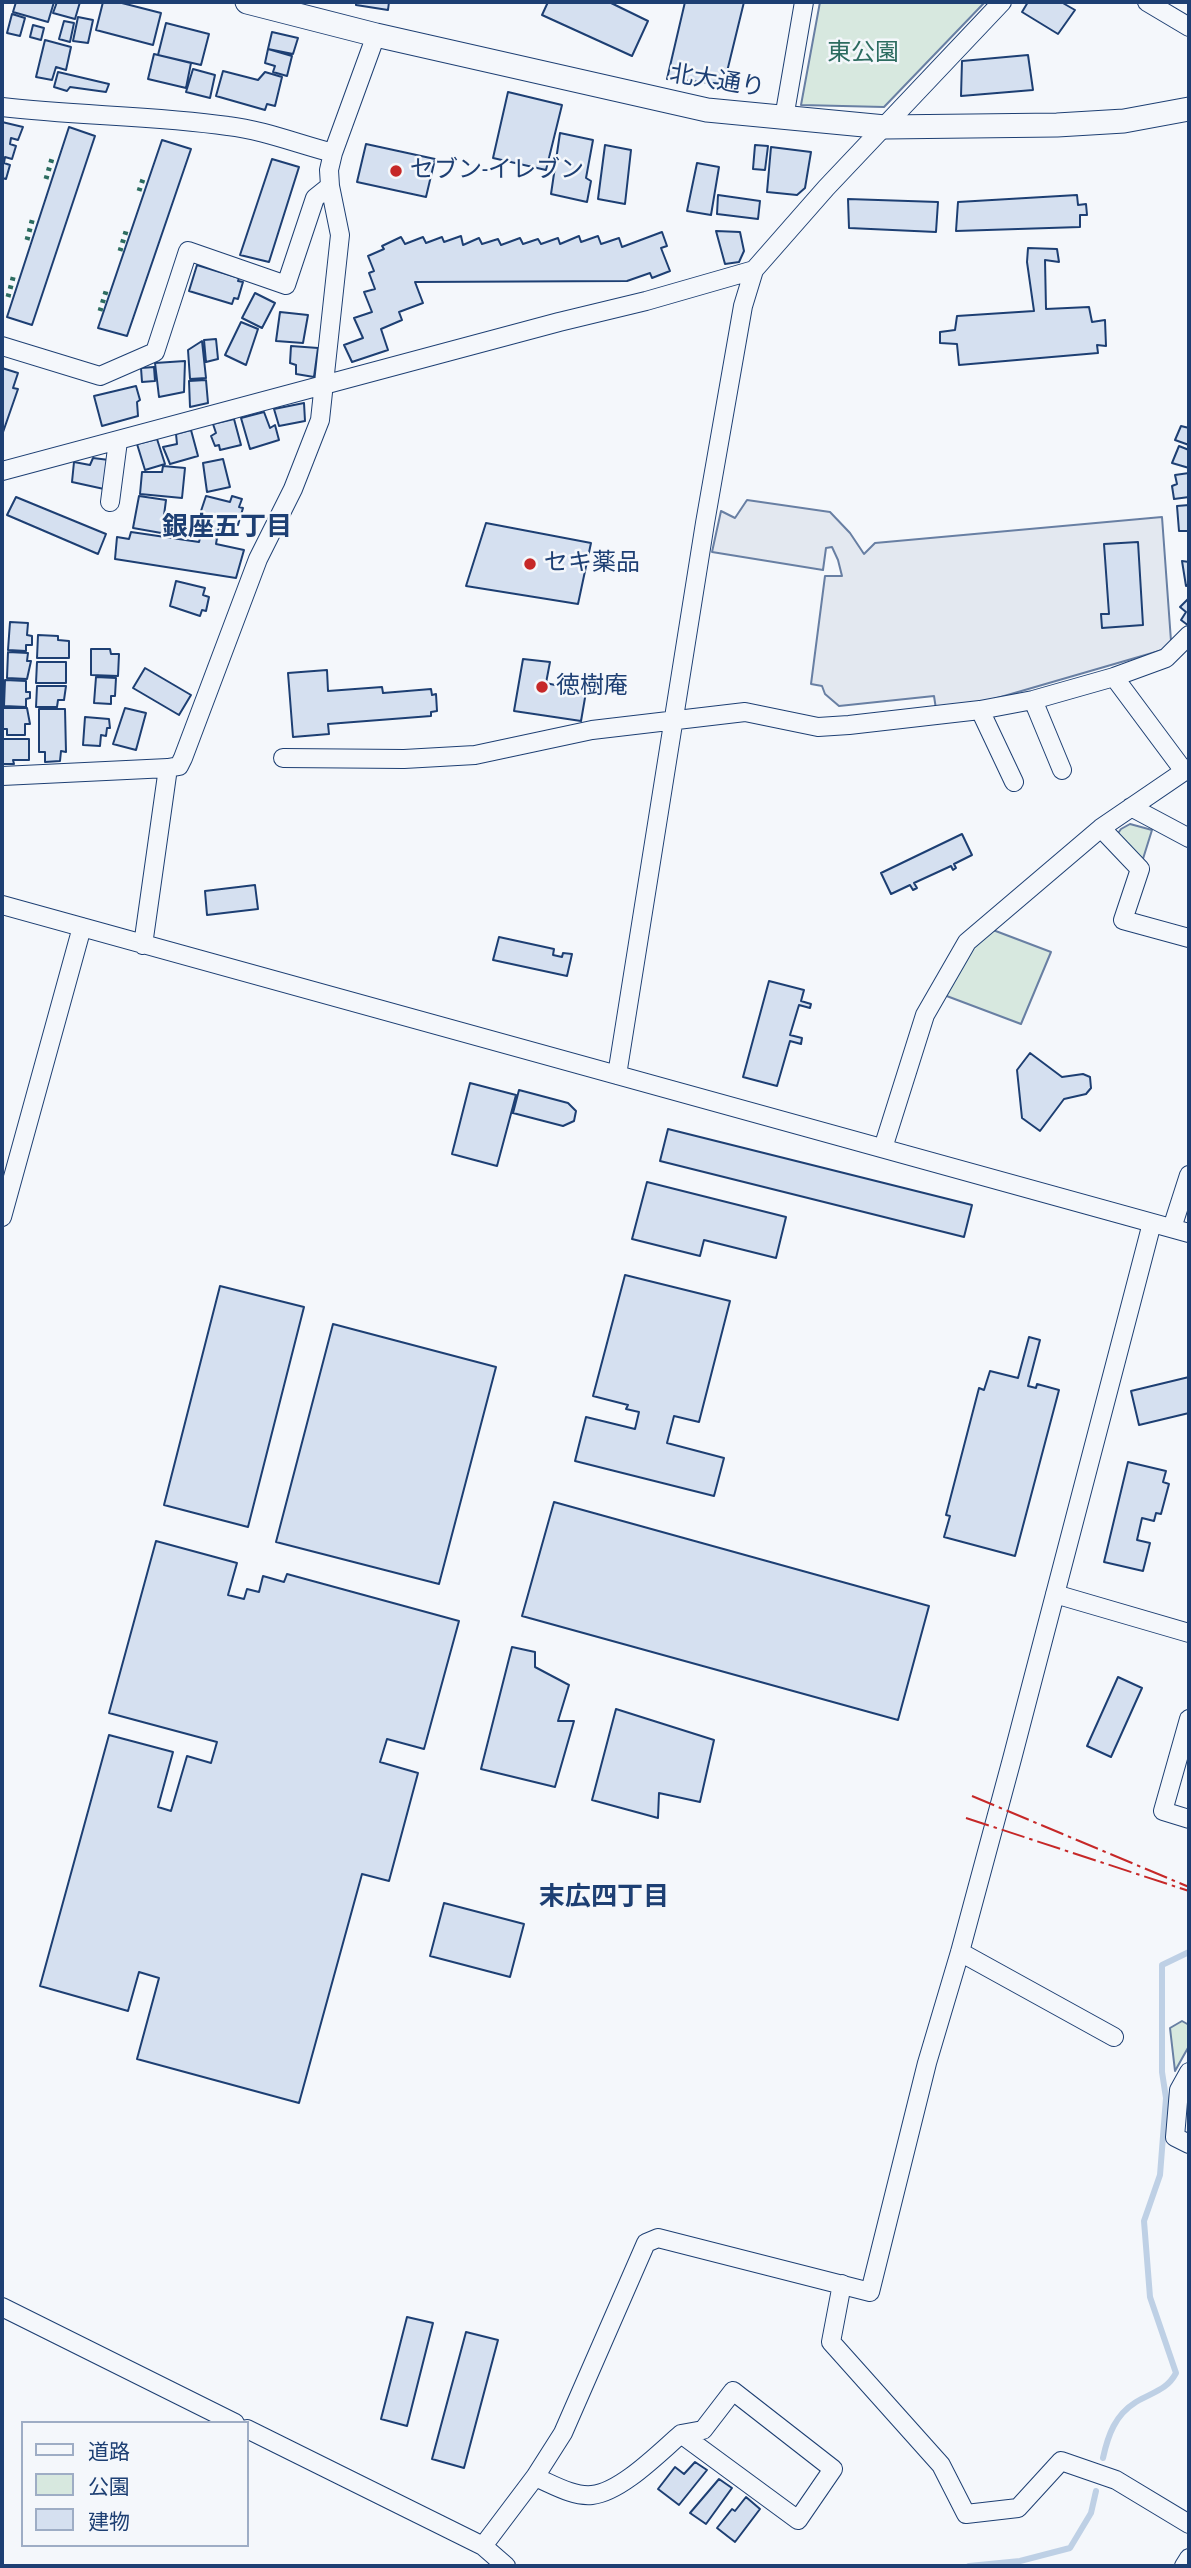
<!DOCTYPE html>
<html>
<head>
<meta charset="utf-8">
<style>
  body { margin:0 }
  #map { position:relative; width:1191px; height:2568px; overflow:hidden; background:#f4f7fb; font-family:"Roboto Condensed","Noto Sans JP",sans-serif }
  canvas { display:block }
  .frame { position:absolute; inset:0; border:4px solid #1d3f73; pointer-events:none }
  .legend { position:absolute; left:21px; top:2421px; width:228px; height:126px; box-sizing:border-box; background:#f4f7fb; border:2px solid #9eadc5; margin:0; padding:9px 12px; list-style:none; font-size:21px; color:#1d3f73 }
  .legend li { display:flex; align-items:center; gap:14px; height:35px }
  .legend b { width:35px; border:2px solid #9eadc5 }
</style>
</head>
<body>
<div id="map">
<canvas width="1191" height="2568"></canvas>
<div class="frame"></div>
<ul class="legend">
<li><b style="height:9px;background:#f4f7fb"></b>道路</li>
<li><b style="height:19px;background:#d7e8df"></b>公園</li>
<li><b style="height:19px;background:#d5e0f0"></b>建物</li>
</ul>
</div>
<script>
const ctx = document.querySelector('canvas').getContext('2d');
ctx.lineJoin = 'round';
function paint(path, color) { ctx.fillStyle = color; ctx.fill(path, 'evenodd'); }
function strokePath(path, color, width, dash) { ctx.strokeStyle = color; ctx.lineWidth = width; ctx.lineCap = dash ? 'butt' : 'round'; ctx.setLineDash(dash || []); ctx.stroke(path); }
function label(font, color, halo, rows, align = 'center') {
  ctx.font = font + ' "Roboto Condensed","Noto Sans JP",sans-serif'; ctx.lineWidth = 5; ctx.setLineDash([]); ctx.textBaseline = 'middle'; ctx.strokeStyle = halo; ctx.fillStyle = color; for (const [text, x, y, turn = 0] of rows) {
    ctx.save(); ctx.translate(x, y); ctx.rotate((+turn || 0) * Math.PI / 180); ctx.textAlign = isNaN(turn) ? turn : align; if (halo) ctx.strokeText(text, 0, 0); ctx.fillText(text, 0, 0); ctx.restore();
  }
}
const green = new Path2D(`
  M820,2h165l-101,105 -83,-2z
  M1130,824l22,6 -10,32 -26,-26 5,-7z
  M993,930l58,22 -30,72 -77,-29 31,-51z
  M1182,2021l7,4v21l-14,25 -5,-43z`);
paint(green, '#d7e8df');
strokePath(green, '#687fa3', 2);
const parking = new Path2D(`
  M747,500l83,12 20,21 14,21 11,-11 287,-26 9,124 -5,8 -186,54 -44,6 -2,-13 -95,10 -14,-12 -3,-8 -11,-2 14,-108h17l-4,-16 -6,-13 -6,1 -3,22 -111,-18 9,-41 14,7z`);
paint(parking, '#e3e8f0');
strokePath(parking, '#687fa3', 2);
strokePath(new Path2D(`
  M1103,2458c5,-23 12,-43 33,-56 17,-10 31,-12 40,-29l-26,-76 -6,-76 16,-46 6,-77 -4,-26v-107l27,-13
  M969,2566l51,-5 50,-13 21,-35 5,-22`), '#bed0e5', 6);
const building = new Path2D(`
  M16,2h38l-6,20 -35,-10z
  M57,2h23l-5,17 -22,-6z
  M103,2h15l43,11 -8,32 -57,-15z
  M356,2h33l-1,8 -32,-5z
  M548,2h61l39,19 -16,35 -90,-41z
  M685,2h59l-20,82 -57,-5z
  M1028,2h33l14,8 -17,24 -36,-22z
  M12,14l13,4 -5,18 -13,-3z
  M78,17l15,3 -5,23 -15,-2z
  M64,21l10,2 -4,19 -11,-3z
  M166,23l43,11 -8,31 -43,-10z
  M33,25l11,3 -3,12 -11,-3z
  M272,32l26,6 -5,16 -25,-5z
  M45,40l26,7 -5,23 -10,-3 -4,13 -16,-3z
  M268,49l24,7 -5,20 -14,-4 2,-6 -10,-3z
  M154,54l37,9 -5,25 -38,-9z
  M1028,55l5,35 -72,6 1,-35z
  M193,69l22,6 -5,23 -24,-6z
  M223,71l35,9 7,-8 17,5 -7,29 -8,-2 -2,6 -49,-14z
  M58,72l51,12 -3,8 -36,-5 -3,4 -13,-4z
  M508,92l54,13 -16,65 -53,-12z
  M2,122l21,5 -5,13 -7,-2 -1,6 6,2 -4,13 -7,-2 -1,6 6,2 -4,14 -4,-1z
  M69,127l26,9 -63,189 -25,-8z
  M560,133l33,7 -7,38 5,3 -4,21 -36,-8z
  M162,140l29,9 -64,187 -29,-8z
  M366,144l69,15 -9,38 -69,-15z
  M605,145l26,5 -6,54 -27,-5z
  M755,145l13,1 -3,24 -12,-1z
  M771,147l40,5 -6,36 -8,7 -30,-3z
  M272,159l27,8 -30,95 -29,-7z
  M697,163l22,4 -8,48 -24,-4z
  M718,195l42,6 -2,18 -41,-5z
  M1077,195l1,10 8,-1 1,11h-7v12l-124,4 2,-29z
  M848,199l90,3 -2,30 -87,-4z
  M716,231l24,1 4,19 -5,11 -14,2z
  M662,232l5,14 -6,2 9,23 -18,7 -2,-5 -23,8 -212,1 8,21 -24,9 3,8 -21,9 7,21 -36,12 -8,-17 19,-7 -9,-20 18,-6 -8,-20 11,-3 -6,-16 5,-2 -6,-15 16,-7 -2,-3 19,-9 4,7 18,-7 3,6 16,-6 2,5 17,-6 2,9 16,-7 3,6 16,-5 3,6 19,-7 3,6 15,-5 3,5 17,-6 2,6 19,-8 2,6 17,-6 3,8 18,-6 3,9z
  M1028,248l29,1 2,13 -14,-2 1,49 43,-2 3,15 13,-2 1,26 -9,-1 1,8 -139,12 -2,-21 -17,-1v-11l15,-2 2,-14 77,-5 -7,-49z
  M197,265l42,13 -1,3 5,1 -5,17 -4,-1 -2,6 -43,-13z
  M255,293l20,10 -13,25 -20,-10z
  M280,312l28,3 -5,28 -27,-2z
  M241,322l17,7 -12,36 -21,-10z
  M216,339l2,20 -12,3 -2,-22z
  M202,341l4,37 -16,1 -2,-29z
  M291,346l27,2 -4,29 -18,-3v-9l-6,-2z
  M185,361l-1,31 -25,5 -4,-34z
  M154,367l1,14 -13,1 -1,-14z
  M2,368l16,5 -5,15 5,1 -16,46z
  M206,380l2,23 -18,4 -1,-26z
  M136,386l4,14 -3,2 1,14 -36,10 -8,-30z
  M304,403l1,18 -26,5 -5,-17z
  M264,412l6,16 5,-3 4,15 -29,9 -9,-31z
  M234,419l7,26 -21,5 -1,-5 -4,1 -4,-10 5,-3 -3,-9z
  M1181,426l8,2v17l-14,-5z
  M191,430l7,26 -28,8 -7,-17 14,-3 -1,-10z
  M157,439l8,25 -20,6 -8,-26z
  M1179,446l10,4v18l-17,-5z
  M93,458l16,2 -5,29 -32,-7 2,-20 16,3z
  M223,459l7,28 -23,5 -4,-29z
  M163,466l22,2 -3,30 -42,-4 2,-22h20z
  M1189,473v24l-15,2 -2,-13 5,-2 -2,-9z
  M139,496l27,4 -3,23 4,1v10l-34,-6z
  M206,496l24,6 2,-6 10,3 -3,8 4,1 -5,17 -17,-6 -4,16 -22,-6z
  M16,497l90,37 -8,20 -91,-39z
  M1189,505v26h-10l-2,-25z
  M486,523l105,20 -13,61 -112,-18z
  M131,532l68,10 2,-8 16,4 -1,6 28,6 -8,28 -121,-19 2,-22 12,2z
  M1138,542l5,83 -41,3 -1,-14h8l-5,-70z
  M1182,561l7,1v23l-3,1z
  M176,581l29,7 -2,7 6,2 -3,14 -4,-1 -2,6 -30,-10z
  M1189,598v28l-8,-6 5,-8 -6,-5z
  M10,622l18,1 -1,12 5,1v9h-6v6l-18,-1z
  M38,635l20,1v4l11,1v17h-32z
  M91,649h19l1,5h8l-1,22 -27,-1z
  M8,652l20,1 -1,8h4l-4,18 -20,-1z
  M523,659l27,3 -4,21 40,9 -5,29 -67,-10z
  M37,662h29v21h-30z
  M145,668l46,27 -12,20 -46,-27z
  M327,670l1,21 54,-4 1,6 48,-4 1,6 4,-1 1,17 -6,1v4l-103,8 1,10 -36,3 -5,-64z
  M96,677l20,1 -1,18h-4v8l-17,-1z
  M5,680l21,1v11h4v6l-4,1v8l-22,-1z
  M37,686h29l-2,14h-6l-1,7h-21z
  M2,708h25l3,16h-5v11h-18v-6h-5z
  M125,708l21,5 -10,37 -23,-6z
  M39,709h26l1,43 -5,-1 -1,10 -15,1v-10h-6z
  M85,717l24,2 1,9h-3l-1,8 -5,-1 -1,11 -17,-1z
  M2,739h27v21h-16l1,4h-12z
  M962,834l10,21 -18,9 2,4 -3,2 -2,-4 -37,17 3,5 -4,2 -3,-5 -19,9 -10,-21z
  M255,885l3,24 -51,6 -2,-24z
  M499,937l55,12 -1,6 9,2 1,-4 9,1 -5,22 -74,-16z
  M769,981l35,9 -3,11 10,3 -1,4 -11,-3 -9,30 12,3 -1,6 -11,-3 -13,45 -34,-9z
  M1030,1053l32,24 21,-3 7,3 1,11 -5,6 -22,5 -24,32 -18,-13 -5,-48z
  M470,1083l46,12 -19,71 -45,-12z
  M519,1090l49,13 8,8 -2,10 -11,5 -50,-13z
  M668,1129l304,76 -8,32 -304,-76z
  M647,1182l139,35 -10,41 -72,-18 -4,16 -68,-17z
  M625,1275l105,26 -31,121 -25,-6 -7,27 57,15 -10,38 -139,-35 11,-44 49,12 4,-17 -13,-3 2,-4 -35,-9z
  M220,1286l84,21 -56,220 -84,-22z
  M333,1324l163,43 -57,217 -163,-42z
  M1029,1337l11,3 -12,46 8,2 1,-4 22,6 -44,166 -71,-19 6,-21 -4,-1 33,-127 5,2 6,-19 28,7z
  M1189,1377v36l-50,12 -8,-34z
  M1128,1462l38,9 -3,11 6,2 -8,30 -5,-1 -2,8 -12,-3 -5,22 13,3 -7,28 -39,-9z
  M554,1502l375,104 -31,114 -376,-104z
  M156,1541l81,22 -9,32 16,4 3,-10 12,3 4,-16 21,6 3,-8 172,47 -35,128 -37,-10 -7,23 38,11 -29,108 -27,-7 -63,229 -162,-44 22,-81 -20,-6 -11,39 -88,-25 69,-251 64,17 -15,55 13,4 16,-55 24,7 6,-21 -108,-29z
  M512,1647l23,5v15l34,18 -11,36h16l-19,66 -74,-18z
  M1118,1677l24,11 -31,69 -24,-11z
  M616,1709l98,31 -14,62 -41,-9 -1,25 -66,-18z
  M444,1903l80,21 -14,53 -80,-21z
  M407,2317l26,6 -26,103 -26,-7z
  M466,2332l32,8 -34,128 -32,-9z
  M695,2462l12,8 -28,35 -21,-16 17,-22 9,7z
  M719,2479l13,9 -26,36 -16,-11z
  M746,2497l14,12 -25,33 -18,-14 15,-19 3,2z`);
paint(building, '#d5e0f0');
strokePath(building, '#1d3f73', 2);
const minor = new Path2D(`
  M1147,2l42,25
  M2,107c75,9 151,8 226,19 35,4 70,18 105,27
  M784,118l20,-116
  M2,346l98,30 55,-24 33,-101 98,34 29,-87 15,-12
  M2,471l557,-149 87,-21 108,-31
  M110,502l8,-61
  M1114,677l70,94
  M1033,700l29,70
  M980,710l34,72
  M283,758l121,1 71,-4 117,-25 153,-18 73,15 31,-2 131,-15 53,-10 81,-23 52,-19 23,-23
  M2,776l166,-8 11,-2 4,-8 75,-199 35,-70 27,-69 20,-185 -10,-49 -1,-16 4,-17 43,-118
  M1131,807l58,31
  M1101,828l39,41 -17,51 66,18
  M2,905l1187,328
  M143,945l25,-177
  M617,1075l88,-552 38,-217 11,-36 72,-82 176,-186
  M883,1148l42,-133 42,-73 134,-114 88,-60
  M2,1217l80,-290
  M1172,1228l17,-53
  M1055,1594l134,39
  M1189,1719l-26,92 26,8
  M960,1952l154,85
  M1189,2072l-10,18 -4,47 14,7
  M842,2284l-11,58 110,123 25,49 52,-6 43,-47 55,19 73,44
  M2,2307l233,116
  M247,2429l236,117 23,20
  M535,2477c17,7 38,20 57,18 29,-3 67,-42 89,-61l117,86 35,-51 -100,-78 -30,39 -22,4
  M483,2546l52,-69 28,-44 83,-190 12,-5 212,54 57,-229 33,-111 52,-193 140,-536
  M1184,2566l5,-8`);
const tertiary = new Path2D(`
  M247,2l129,33 331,75 178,17 172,-2 67,-4 65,-12`);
strokePath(minor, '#1d3f73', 20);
strokePath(tertiary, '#1d3f73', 25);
strokePath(minor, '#f4f7fb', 18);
strokePath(tertiary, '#f4f7fb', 23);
strokePath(new Path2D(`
  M46,179l7,-24
  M139,191l5,-15
  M27,240l6,-23
  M120,251l7,-23
  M8,297l6,-23
  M100,311l7,-23`), '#2c6c60', 5, [3.5, 5]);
strokePath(new Path2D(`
  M972,1796l217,91
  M966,1818l223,73`), '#c62828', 2, [24, 5, 3.5, 5]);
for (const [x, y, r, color] of [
  [396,171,7,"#c62828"],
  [530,564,7,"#c62828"],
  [542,687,7,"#c62828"]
]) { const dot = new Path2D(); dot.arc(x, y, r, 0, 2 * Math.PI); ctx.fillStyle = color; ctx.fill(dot); strokePath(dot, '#f4f7fb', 2.5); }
label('24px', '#2c6c60', '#f4f7fb', [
  ["東公園",863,54]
]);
label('24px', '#1d3f73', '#f4f7fb', [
  ["北大通り",717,82,9]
]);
label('24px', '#1d3f73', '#f4f7fb', [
  ["セブン-イレブン",410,171],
  ["セキ薬品",544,564],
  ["徳樹庵",556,687]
], 'left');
label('bold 26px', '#1d3f73', '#f4f7fb', [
  ["銀座五丁目",227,528],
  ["末広四丁目",604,1898]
]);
</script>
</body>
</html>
